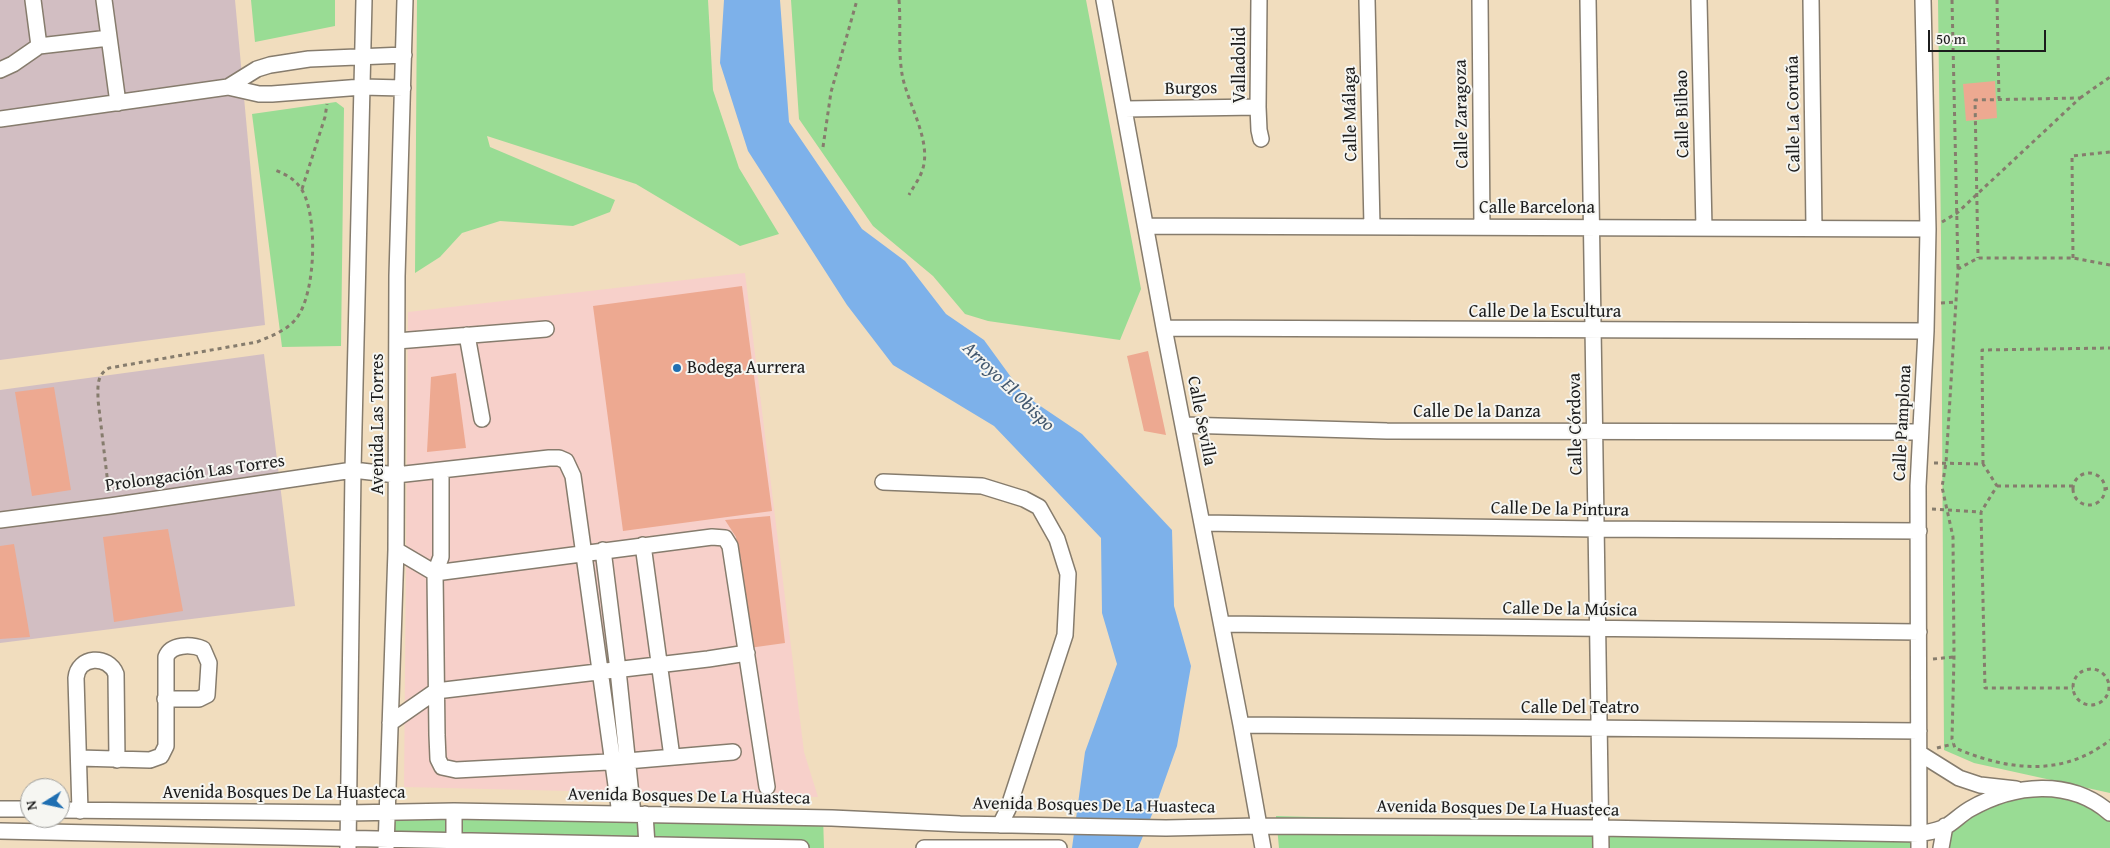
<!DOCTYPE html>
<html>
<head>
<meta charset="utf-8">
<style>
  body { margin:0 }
  #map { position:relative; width:2110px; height:848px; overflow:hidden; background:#f1ddbe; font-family:"Gentium Book Plus",serif }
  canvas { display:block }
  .north { position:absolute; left:20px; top:778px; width:50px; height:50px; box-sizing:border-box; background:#f6f6f2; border:1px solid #9f9f9c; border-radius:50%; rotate:260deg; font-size:14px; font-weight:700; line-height:20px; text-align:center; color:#1c1c1c }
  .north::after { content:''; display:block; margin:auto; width:18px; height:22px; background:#1f6fb2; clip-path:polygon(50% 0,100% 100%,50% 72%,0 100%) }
  .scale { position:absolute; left:1928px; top:30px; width:118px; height:22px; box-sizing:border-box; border:2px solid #1c1c1c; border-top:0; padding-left:6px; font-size:15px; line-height:18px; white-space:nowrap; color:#1c1c1c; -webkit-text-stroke:4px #f6f6f2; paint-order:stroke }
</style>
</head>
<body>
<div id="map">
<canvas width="2110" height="848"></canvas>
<div class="north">N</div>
<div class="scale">50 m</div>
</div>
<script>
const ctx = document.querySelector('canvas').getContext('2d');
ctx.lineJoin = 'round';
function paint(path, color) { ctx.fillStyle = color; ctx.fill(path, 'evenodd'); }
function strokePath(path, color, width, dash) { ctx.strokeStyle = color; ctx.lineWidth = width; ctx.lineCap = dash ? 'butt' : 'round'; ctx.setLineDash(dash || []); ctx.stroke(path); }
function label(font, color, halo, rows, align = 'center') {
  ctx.font = font + ' "Gentium Book Plus",serif'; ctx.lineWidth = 4; ctx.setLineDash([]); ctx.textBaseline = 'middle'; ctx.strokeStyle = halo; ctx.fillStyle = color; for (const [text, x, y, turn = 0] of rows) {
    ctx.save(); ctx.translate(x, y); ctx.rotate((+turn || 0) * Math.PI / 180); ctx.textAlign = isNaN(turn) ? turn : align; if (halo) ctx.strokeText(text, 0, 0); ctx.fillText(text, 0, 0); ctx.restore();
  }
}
paint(new Path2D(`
  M745,273l59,479 14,45 -414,-10 4,-475z`), '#f7d0ca');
paint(new Path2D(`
  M0,0h235l30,325 -265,35z
  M264,354l31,252 -295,37v-253z`), '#d2bec2');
paint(new Path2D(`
  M251,0h84v26l-80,16z
  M417,0h291l5,90 26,78 40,66 -39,12 -104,-62 -149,-48 3,11 125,53 -5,12 -37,14 -73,-5 -38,12 -22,24 -25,16z
  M791,0h295l55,289 -21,51 -132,-19 -23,-7 -32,-38 -60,-50 -74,-107z
  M1938,0h172v793l-136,-30 -30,-13 -3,-512z
  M336,102l8,6 -3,238 -59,1 -30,-233z
  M2033,789l47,8 30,25v26h-165l-3,-11 35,-24z
  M388,811l435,5 1,32h-436z
  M1276,816l640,18 1,14h-638z`), '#99dc94');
paint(new Path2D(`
  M724,0h56l9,122 73,107 43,32 41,53 38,26 40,55 58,39 90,96 2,76 17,60 -14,80 -21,59 -18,43h-66l13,-96 32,-88 -15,-51 -1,-75 -107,-112 -101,-61 -46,-60 -99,-154 -28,-88z`), '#7db1ea');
paint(new Path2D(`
  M1995,81l2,37 -31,3 -3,-37z
  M742,286l30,225 -149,20 -30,-225z
  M1148,351l18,84 -22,-4 -17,-75z
  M456,373l10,75 -39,4 4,-75z
  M54,387l17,103 -39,6 -17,-104z
  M770,516l15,127 -36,5 -13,-111 -11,-17z
  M168,529l15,82 -69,11 -11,-85z
  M14,544l16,93 -30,2v-93z`), '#eda991');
const minor = new Path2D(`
  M33,0l6,46
  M104,0l14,103
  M1104,0l60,328 77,397 22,123
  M1259,0l-1,107 1,23 2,9
  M1367,0l5,226
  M1480,0l2,227
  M1588,0l13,848
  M1699,0l5,228
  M1811,0l3,228
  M0,70l13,-6 26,-18 70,-8
  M228,87l29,-18 13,-4 39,-6 95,-4
  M1125,109l133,-2
  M0,119l228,-32 31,7h13l90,-7 41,1
  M1147,226l781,3
  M1164,328l762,3
  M467,335l15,84
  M397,341l149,-12
  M1184,425l203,6 533,1
  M441,471v86l-6,16 2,162 1,24 4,8 14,3 171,-9 106,-9
  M883,482l99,4 42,13 15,8 18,32 11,35 -3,61 -57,174 -8,16
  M0,520l110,-14 243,-36 43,5 153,-17h10l7,3 7,15 47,338
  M1202,523l393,6 324,2
  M643,545l29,212
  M396,550l39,23 277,-36 13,1 5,8 37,241
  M603,550l15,120 15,144
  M1222,624l697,8
  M390,723l46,-32 272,-32 39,-6
  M1241,725l678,6
  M1919,753l40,25 21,7 36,4
  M79,758l71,2 11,-4 5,-10v-89c5,-13 25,-13 37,-8l6,14 -2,32 -8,4h-34
  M0,809h30
  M60,810l288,3 106,-2 378,7 128,6 206,4 93,-2 341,2 319,6c9,-2 18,-3 26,-7 9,-5 16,-13 25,-18 44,-25 100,-31 140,4
  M80,811l-4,-133c2,-22 32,-24 40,-4l1,86
  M645,814l2,31
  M0,831l801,17
  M454,842v-31
  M348,848l5,-378 11,-470
  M386,848l10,-298 1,-274 8,-276
  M924,848h135
  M1919,848l-1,-362 8,-155 2,-102 -5,-229
  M1941,848l4,-22`);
strokePath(minor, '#867c6d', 18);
strokePath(new Path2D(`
  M899,0c2,25 -1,49 3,74 5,29 31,68 20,97 -3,9 -9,16 -13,24
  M1952,0l6,269
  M1997,0l2,99
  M2080,98l30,-21
  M823,147l8,-55 26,-92
  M302,189l23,-72 2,-13
  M1942,222l15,-9 123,-115 -105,2 3,158
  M2073,258l-1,-102 38,-4
  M2110,265l-37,-7h-95l-20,11 -12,194 -4,24 11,50 1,120 -2,82 3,9c52,22 107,30 155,-8
  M1941,303l15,-1
  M1934,463l49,1 14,22 -16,26
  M1983,464l-1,-114 128,-2
  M2073 489a16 16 0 1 1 32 0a16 16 0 1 1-32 0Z
  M1997,486h76
  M2104,489l6,-1
  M109,493l-11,-93c0,-13 -2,-25 11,-32l148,-26c14,-6 29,-11 39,-23 20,-25 22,-102 6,-129 -7,-11 -15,-15 -27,-20
  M1932,509l49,3 4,176h88
  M1933,659l21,-2
  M2073 687a18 18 0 1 1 36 0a18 18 0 1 1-36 0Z
  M1937,748l16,-4`), '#867c6d', 3, [4, 4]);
strokePath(minor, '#fff', 15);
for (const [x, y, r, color] of [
  [677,368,5,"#1f6fb2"]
]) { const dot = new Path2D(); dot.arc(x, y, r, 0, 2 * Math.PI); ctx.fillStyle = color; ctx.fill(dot); strokePath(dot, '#f6f6f2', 2); }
label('18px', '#1c1c1c', '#f6f6f2', [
  ["Valladolid",1240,65,-90],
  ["Burgos",1191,89,-1],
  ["Calle Málaga",1351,114,-91],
  ["Calle Zaragoza",1462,114,-91],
  ["Calle Bilbao",1683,114,-91],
  ["Calle La Coruña",1794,114,-91],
  ["Calle Barcelona",1537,208],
  ["Calle De la Escultura",1545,312],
  ["Calle De la Danza",1477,412],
  ["Calle Sevilla",1201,421,79],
  ["Calle Pamplona",1903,423,-87],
  ["Avenida Las Torres",378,424,-90],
  ["Calle Córdova",1576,424,-91],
  ["Prolongación Las Torres",195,474,-8],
  ["Calle De la Pintura",1560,510,1],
  ["Calle De la Música",1570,610,1],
  ["Calle Del Teatro",1580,708],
  ["Avenida Bosques De La Huasteca",284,793],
  ["Avenida Bosques De La Huasteca",689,797,1],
  ["Avenida Bosques De La Huasteca",1094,806,1],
  ["Avenida Bosques De La Huasteca",1498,809,1]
]);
label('18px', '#1c1c1c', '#f6f6f2', [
  ["Bodega Aurrera",687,368]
], 'left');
label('italic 19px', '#43586e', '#f6f6f2', [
  ["Arroyo El Obispo",1008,387,44]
]);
</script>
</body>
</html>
